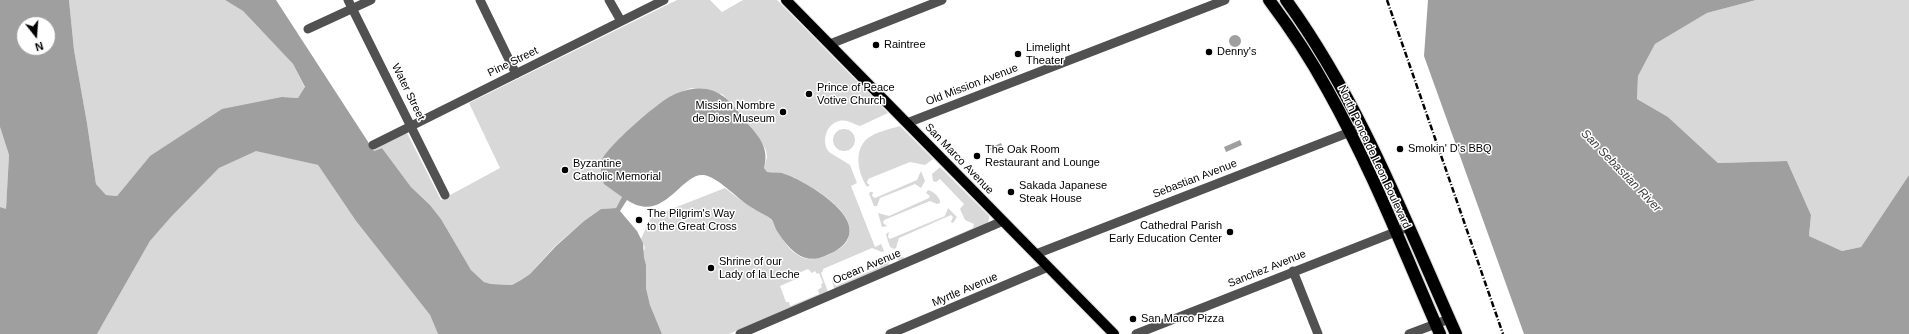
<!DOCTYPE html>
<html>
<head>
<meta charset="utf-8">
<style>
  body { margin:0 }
  #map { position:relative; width:1909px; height:334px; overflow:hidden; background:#fff; font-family:Helvetica,sans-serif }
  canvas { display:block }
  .north { position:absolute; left:16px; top:16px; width:40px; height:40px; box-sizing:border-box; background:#fff; border:1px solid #999; border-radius:50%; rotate:163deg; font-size:11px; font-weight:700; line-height:16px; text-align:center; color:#000 }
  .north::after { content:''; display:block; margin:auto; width:14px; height:18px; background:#000; clip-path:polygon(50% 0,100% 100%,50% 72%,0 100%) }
</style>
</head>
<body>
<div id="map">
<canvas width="1909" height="334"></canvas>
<div class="north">N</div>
</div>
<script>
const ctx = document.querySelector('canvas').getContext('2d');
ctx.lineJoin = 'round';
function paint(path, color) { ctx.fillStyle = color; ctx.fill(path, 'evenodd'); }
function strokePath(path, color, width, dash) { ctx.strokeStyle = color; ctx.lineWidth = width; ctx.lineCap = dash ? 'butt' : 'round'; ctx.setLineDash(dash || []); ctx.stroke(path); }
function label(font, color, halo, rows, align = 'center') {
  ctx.font = font + ' Helvetica,sans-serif'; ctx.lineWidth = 3; ctx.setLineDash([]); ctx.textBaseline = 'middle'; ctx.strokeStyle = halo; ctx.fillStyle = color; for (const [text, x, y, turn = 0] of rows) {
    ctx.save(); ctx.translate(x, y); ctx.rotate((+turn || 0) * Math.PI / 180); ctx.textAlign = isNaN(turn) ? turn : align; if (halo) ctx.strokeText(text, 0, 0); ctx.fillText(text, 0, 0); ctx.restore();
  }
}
paint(new Path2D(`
  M69,0h156l18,11 50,53 12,24 -7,10 -16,-1 -132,59 -33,40 -11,-1 -10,-11 -9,-61 -13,-73z
  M677,0h33l12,12 21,-12h34l111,113 -28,13c-7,-2 -13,-7 -21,-5 -13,3 -18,21 -10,31l21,13 7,18 -6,3 24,61 6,-3 3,7 -2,1 -10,-4 -49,21v2l-2,2 7,19 -99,42h-67l-12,-29 -4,-17v-23l-3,-12 2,-5 -4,-9 10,-22 74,-29c9,7 18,14 27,20 7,5 16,7 21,14 8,13 14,30 31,36 9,3 18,0 26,-4 6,-4 13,-6 17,-13 17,-28 -44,-61 -65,-68 -4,-1 -10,0 -15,0l-3,-5 3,-11 -1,-7 -9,-15 -19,-25 -16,-16 -31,-6 -20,8 -17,12 -34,32 -17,19 -1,22 20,16 -6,11 -15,1 -17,12 -29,25 -25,28 -9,6 -9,5 -21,-1 -7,-2 -13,-12 -30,-51 -11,-14 -19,-18 -29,-39 -8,3 -5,-9 35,-15 37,73 59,-32 -31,-65zM808,269l4,4 3,-2 2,3 2,-1 4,10 -2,1 1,3 -4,3 1,4 -29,12 -1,-4h-3l-6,-16 16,-7 -2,-4z
  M1756,0h153v175l-48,72 -19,4 -33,-15 2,-21 -24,-54 -69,2 -50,-46 -31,-18 1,-23 17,-32 52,-31z
  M900,126l33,33 -8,6 -15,-3 -42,17 -1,4 3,2 -3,2c-9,-14 -14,-37 1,-49 8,-6 22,-9 32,-12z
  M0,127l9,28 -3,55 -6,-3z
  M833 140a11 11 0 1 1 22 0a11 11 0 1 1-22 0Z
  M256,150l62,15 38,56 74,94 8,19h-341l53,-93 21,-24 48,-49z
  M940,167l49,49v3l-2,6 -88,36 -4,-4 -1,-3 11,4 68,-30 1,-4 -9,-4 -5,-11 4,-5 -24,-25 -4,3 -3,-1 -1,-7z
  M921,171l4,10 -4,7 -6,-4 -35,14 -3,8h-3l-5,-12 1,-2h3l-1,4 3,2 42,-18z
  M928,190c5,1 13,8 12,13l-3,1 -7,-3 -46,19 -1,3 4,3 -5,1 -4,-14 11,3 40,-18 1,-2 -4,-3z
  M948,208l9,9 -4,6 -2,-1 2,-5 -2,-2 -52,23 -3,10 -2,1 -4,-2 -4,-12 1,-2 2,-1 -1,5 2,2 55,-23z
  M885,258h2l2,7 -54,24 -1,-1 -2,-8 2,-1v5l2,2 44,-19z`), '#d8d8d8');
paint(new Path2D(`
  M0,0h69l5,50 13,73 9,61 10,11 11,1 33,-40 72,-47 60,-12 16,1 7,-11 -12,-23 -50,-53 -18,-11h51l98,151 8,-3 29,39 19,18 11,14 30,51 13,12 7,2 21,1 9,-5 9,-6 26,-28 28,-25 17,-12 15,-1 6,-11 -18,-13c-3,-6 -4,-17 -2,-24 5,-13 55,-57 69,-64 10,-5 23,-9 35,-7 20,3 31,21 43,36 12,14 20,24 15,43l3,4c5,1 11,0 15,1 20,6 86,43 63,70 -5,6 -13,10 -20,13 -22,10 -37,-8 -48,-25 -2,-3 -3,-8 -5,-11 -5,-5 -12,-7 -18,-11 -15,-8 -34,-31 -50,-34 -23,-3 -40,50 -77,25l-7,11 17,20 6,12 1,14 2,8v23l4,17 12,29h-224l-8,-19 -74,-94 -38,-56 -62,-14 -37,17 -48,49 -21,24 -53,93h-97v-127l6,2 3,-54 -9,-28zM24,24h24v24h-24z
  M1428,0h328l-49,13 -52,31 -17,32 -1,23 31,18 50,46 69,-2 24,54 -2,21 33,15 19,-4 48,-72v159h-385l-100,-278z
  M1229 41a6 6 0 1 1 12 0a6 6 0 1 1-12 0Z
  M1240,140l2,5 -16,7 -2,-5z
  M1001,143l3,6 -12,5 -2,-6z`), '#9f9f9f');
const major = new Path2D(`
  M786,0l328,334`);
const highway = new Path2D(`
  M1269,0c21,28 41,58 58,89 44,78 77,163 113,245
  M1286,0c74,102 119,220 170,334`);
strokePath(major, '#dbdbdb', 12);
strokePath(highway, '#dbdbdb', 14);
strokePath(new Path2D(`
  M348,0l97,195
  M480,0l36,74
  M609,0l12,21
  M308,29l63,-29
  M830,44l112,-44
  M907,123l318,-123
  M373,145l291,-145
  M1036,254l327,-127
  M1293,271l25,63
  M740,334l263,-113
  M890,334l158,-67
  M1136,334l272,-107
  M1409,334l40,-15`), '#515151', 9);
strokePath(major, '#000', 10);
strokePath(highway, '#000', 12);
strokePath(new Path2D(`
  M1387,0l116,334`), '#000', 2.5, [6, 2, 1, 2]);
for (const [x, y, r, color] of [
  [876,45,4,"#000"],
  [1209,52,4,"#000"],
  [1018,54,4,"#000"],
  [809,94,4,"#000"],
  [783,112,4,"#000"],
  [1400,149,4,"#000"],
  [977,156,4,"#000"],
  [565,170,4,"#000"],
  [1011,192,4,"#000"],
  [639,220,4,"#000"],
  [1230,232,4,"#000"],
  [711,268,4,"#000"],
  [1133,319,4,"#000"]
]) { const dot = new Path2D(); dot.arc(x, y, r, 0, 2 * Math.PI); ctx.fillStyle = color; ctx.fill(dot); strokePath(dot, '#fff', 1.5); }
label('11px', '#000', '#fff', [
  ["Raintree",884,45],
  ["Limelight",1026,48],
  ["Theater",1026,61],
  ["Denny's",1217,52],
  ["Prince of Peace",817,88],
  ["Votive Church",817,101],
  ["Mission Nombre",775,106,"right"],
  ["de Dios Museum",775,119,"right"],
  ["Smokin' D's BBQ",1408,149],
  ["The Oak Room",985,150],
  ["Restaurant and Lounge",985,163],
  ["Byzantine",573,164],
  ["Catholic Memorial",573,177],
  ["Sakada Japanese",1019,186],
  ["Steak House",1019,199],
  ["The Pilgrim's Way",647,214],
  ["to the Great Cross",647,227],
  ["Cathedral Parish",1222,226,"right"],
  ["Early Education Center",1222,239,"right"],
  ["Shrine of our",719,262],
  ["Lady of la Leche",719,275],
  ["San Marco Pizza",1141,319]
], 'left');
label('11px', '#000', '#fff', [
  ["Pine Street",513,62,-26],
  ["Old Mission Avenue",972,85,-21],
  ["Water Street",408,92,64],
  ["North Ponce de Leon Boulevard",1374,157,65],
  ["San Marco Avenue",959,159,46],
  ["Sebastian Avenue",1195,179,-21],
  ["Ocean Avenue",867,267,-23],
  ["Sanchez Avenue",1267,269,-22],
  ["Myrtle Avenue",965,290,-23]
]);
label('italic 12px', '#404040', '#fff', [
  ["San Sebastian River",1621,171,46]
]);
</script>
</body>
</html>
